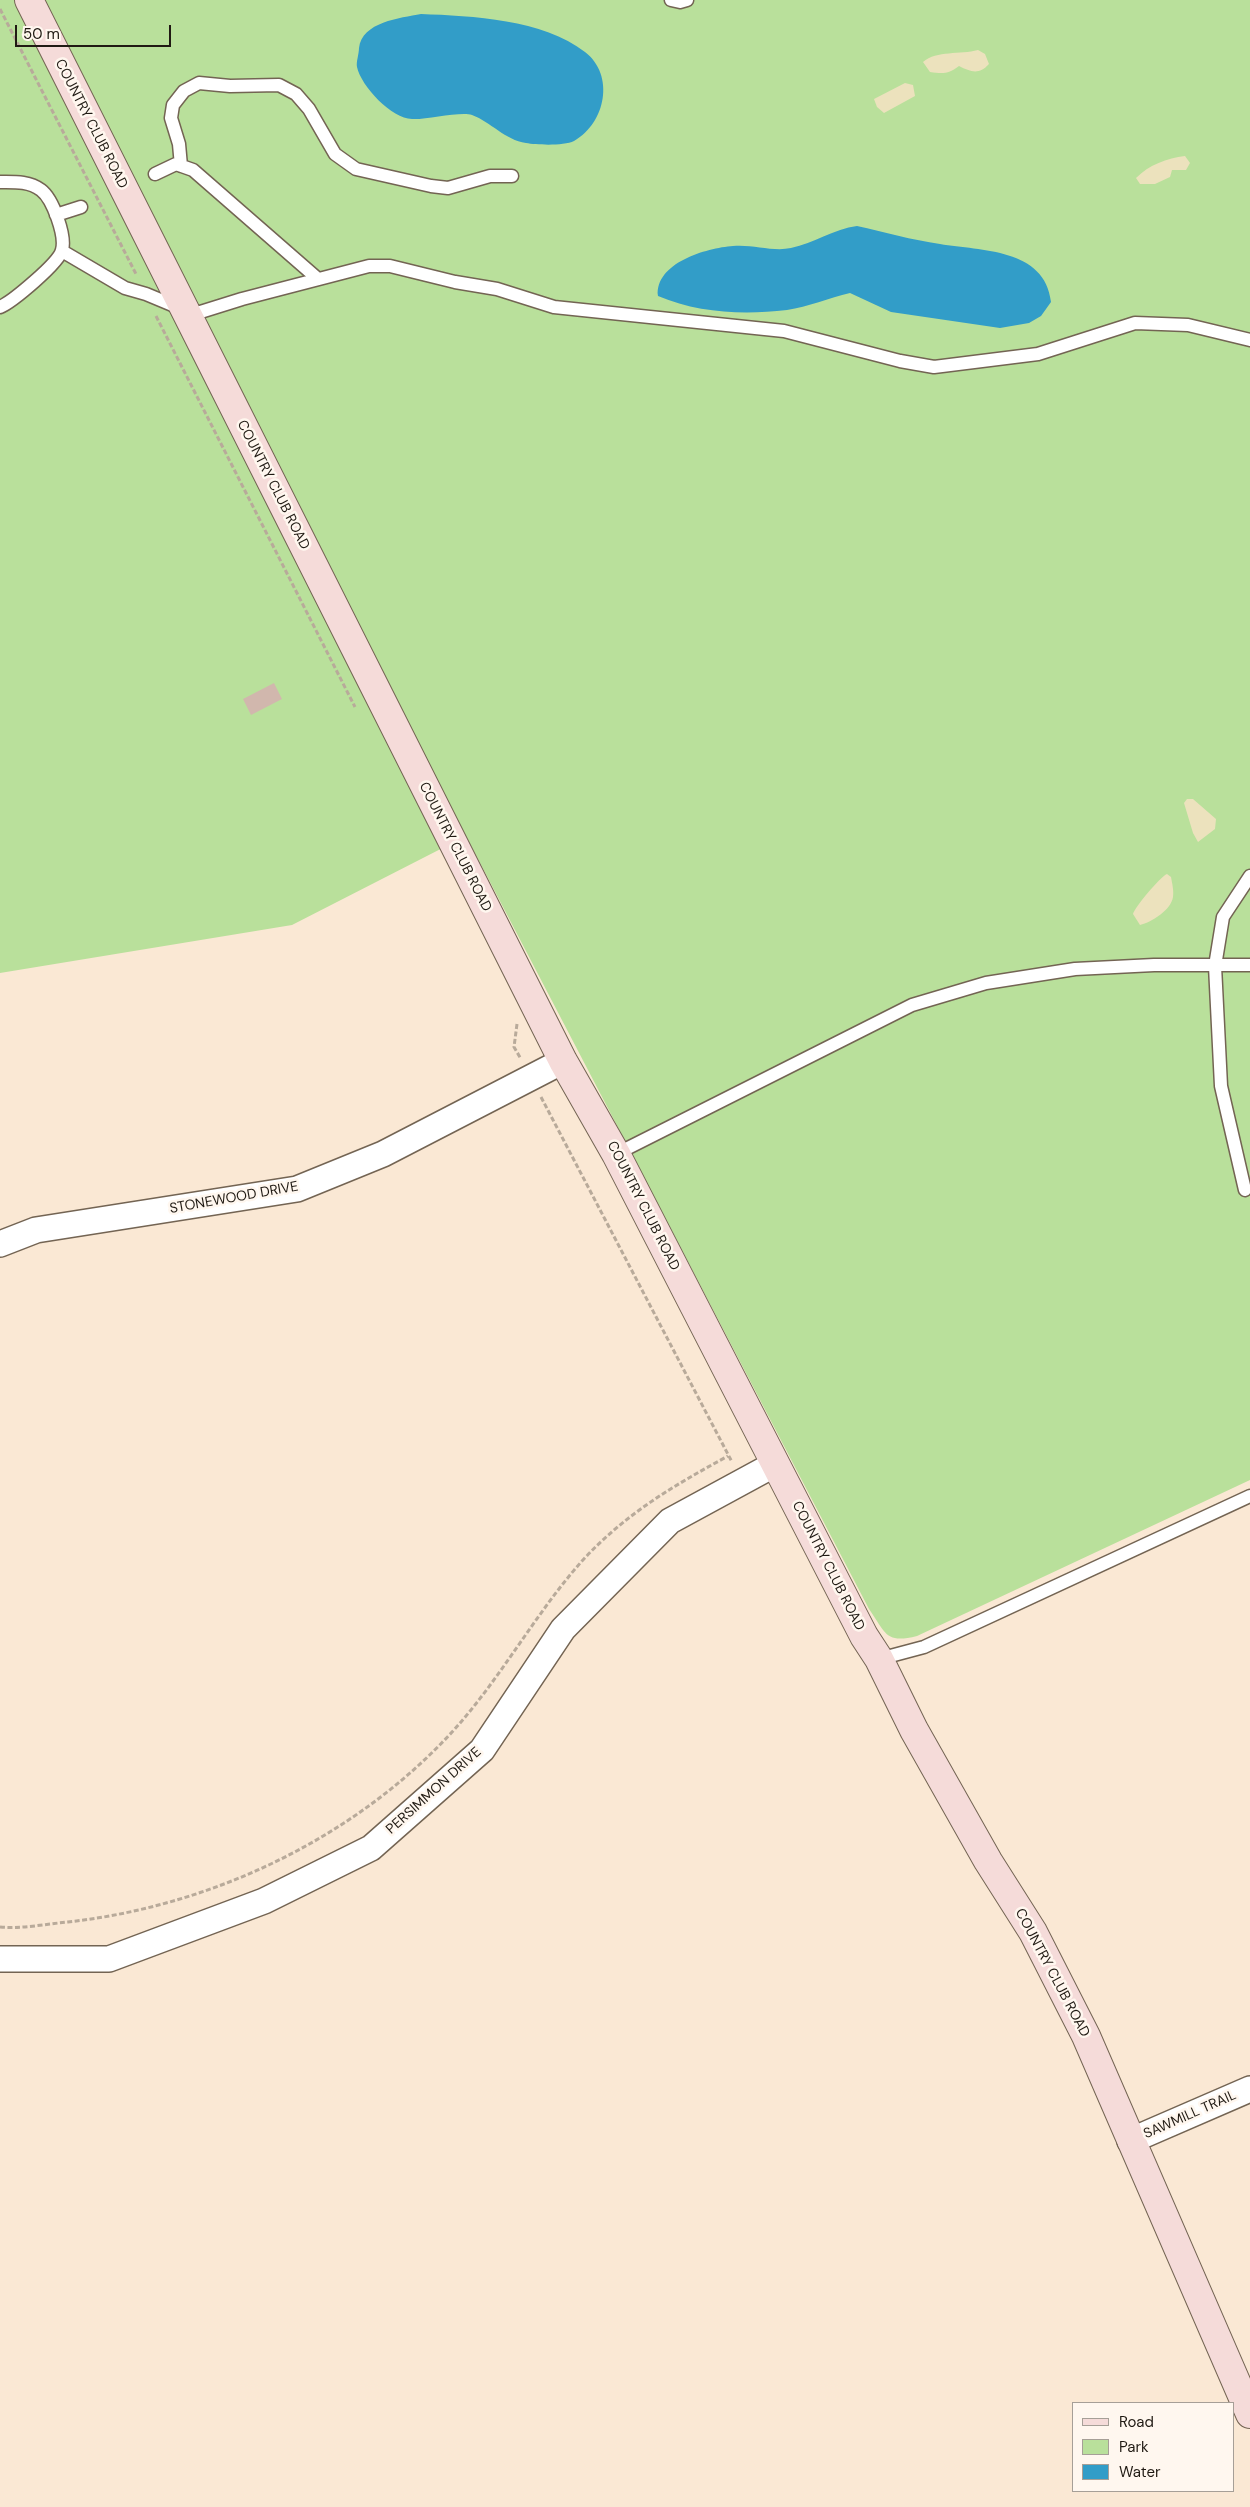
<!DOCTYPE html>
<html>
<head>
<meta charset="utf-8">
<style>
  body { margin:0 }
  #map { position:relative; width:1250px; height:2507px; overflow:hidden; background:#fae8d4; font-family:"DM Sans",sans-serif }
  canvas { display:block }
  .legend { position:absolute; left:1072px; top:2402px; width:162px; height:90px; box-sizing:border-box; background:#fff7ef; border:1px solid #a69f97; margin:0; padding:6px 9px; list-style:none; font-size:15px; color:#201a13 }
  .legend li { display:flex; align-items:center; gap:10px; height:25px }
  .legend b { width:25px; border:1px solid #a69f97 }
  .scale { position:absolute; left:15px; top:25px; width:156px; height:22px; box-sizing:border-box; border:2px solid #201a13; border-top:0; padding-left:6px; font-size:15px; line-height:18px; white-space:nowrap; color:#201a13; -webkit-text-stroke:4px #fff7ef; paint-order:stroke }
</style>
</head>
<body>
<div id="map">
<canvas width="1250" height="2507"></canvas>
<ul class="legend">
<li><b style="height:6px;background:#f5dbd9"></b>Road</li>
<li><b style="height:14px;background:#b9e09b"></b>Park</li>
<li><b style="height:14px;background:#329dc8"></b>Water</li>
</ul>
<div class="scale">50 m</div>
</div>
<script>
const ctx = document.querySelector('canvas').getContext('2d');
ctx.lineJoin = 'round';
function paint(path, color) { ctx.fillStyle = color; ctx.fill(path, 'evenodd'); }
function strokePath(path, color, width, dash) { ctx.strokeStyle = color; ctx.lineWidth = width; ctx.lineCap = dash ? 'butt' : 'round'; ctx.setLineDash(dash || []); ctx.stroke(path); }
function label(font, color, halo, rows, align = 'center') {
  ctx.font = font + ' "DM Sans",sans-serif'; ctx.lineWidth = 5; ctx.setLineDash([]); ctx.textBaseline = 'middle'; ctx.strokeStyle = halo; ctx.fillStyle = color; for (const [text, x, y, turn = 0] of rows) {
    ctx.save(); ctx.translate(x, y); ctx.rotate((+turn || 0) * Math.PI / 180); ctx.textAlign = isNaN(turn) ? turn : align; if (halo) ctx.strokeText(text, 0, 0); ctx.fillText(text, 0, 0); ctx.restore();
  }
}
paint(new Path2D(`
  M0,0h1250v1480l-333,156c-32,8 -31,-3 -48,-27l-403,-773 -174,89 -292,48z`), '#b9e09b');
paint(new Path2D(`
  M978,50l7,4 4,10c-10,11 -18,8 -30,2 -10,8 -16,8 -29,6l-7,-10c14,-12 37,-7 55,-12z
  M905,83l8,2 2,11 -31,17 -7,-6 -3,-8z
  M1185,156l5,7 -4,7h-14l-2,7 -15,7h-15l-4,-6c13,-13 31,-20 49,-22z
  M1187,799h6l23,20 -1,10 -17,13 -5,-9 -9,-30z
  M1167,874l4,3c1,6 3,13 2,20 -2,13 -21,25 -33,28l-7,-11c2,-7 27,-37 34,-40z`), '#ece2bd');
paint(new Path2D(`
  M421,14c51,2 122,5 164,38 30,23 21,71 -11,89 -10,5 -37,4 -48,2 -21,-3 -35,-21 -54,-28 -11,-4 -46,5 -60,4 -20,0 -51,-33 -55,-52 -1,-5 2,-13 2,-19 3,-26 41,-30 62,-34z
  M857,226c27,6 55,14 83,18 41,7 105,4 111,58l-10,14 -12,7 -29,5 -109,-16 -41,-19c-21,5 -42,14 -63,17 -44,5 -89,3 -129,-14 -3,-33 48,-48 75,-50 19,-2 40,6 58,2 23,-5 43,-19 66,-22z`), '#329dc8');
paint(new Path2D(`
  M274,683l8,16 -31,16 -8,-16z`), '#d1b7ad');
const lane = new Path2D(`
  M671,0l9,2 7,-2
  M181,166l-2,-22 -8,-26 2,-13 11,-14 15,-8 31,3 49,-1 17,9 13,15 26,45 21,15 75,17 17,2 42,-12h22
  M155,174l21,-10 17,6 125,109
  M0,182c14,0 29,-1 41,8 12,9 25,46 21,60 -3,13 -50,52 -62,57
  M56,215l25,-8
  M62,251l63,37 21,6 48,20 48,-15 127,-33h21l65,16 42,7 57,18 230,24 116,30 34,6 104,-13 97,-31 53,2 62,15
  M616,1154l296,-149 74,-22 89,-14 79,-4h96
  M1245,1190l-24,-104 -6,-120 8,-49 27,-41
  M879,1659l45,-12 326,-151`);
const street = new Path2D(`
  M0,1244l36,-14 261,-41 86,-35 180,-93
  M0,1959h109l155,-58 107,-53 111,-98 81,-121 107,-108 105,-57
  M1130,2141l120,-52`);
const secondary = new Path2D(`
  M29,0l534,1061 53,93 248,482 15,23 35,71 74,131 45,71 53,104 164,378`);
strokePath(lane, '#736453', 15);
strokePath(street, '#736453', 28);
strokePath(secondary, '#736453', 30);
strokePath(new Path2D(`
  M0,9l136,265
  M156,316l199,391
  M517,1024l-3,23 7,12
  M541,1097l191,365
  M0,1927c22,2 46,-3 68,-5 144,-16 287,-84 385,-191 48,-53 82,-117 129,-170 43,-47 91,-75 146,-105`), '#b8aa9a', 3, [5, 2.5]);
strokePath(lane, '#fff', 12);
strokePath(street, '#fff', 25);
strokePath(secondary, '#f5dbd9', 28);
label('14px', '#201a13', '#fff7ef', [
  ["COUNTRY CLUB ROAD",91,124,63],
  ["COUNTRY CLUB ROAD",273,485,63],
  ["COUNTRY CLUB ROAD",455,847,63],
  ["STONEWOOD DRIVE",234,1198,-10],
  ["COUNTRY CLUB ROAD",643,1206,63],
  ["COUNTRY CLUB ROAD",828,1566,63],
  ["PERSIMMON DRIVE",434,1791,-42],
  ["COUNTRY CLUB ROAD",1052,1973,62],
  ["SAWMILL TRAIL",1190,2115,-24]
]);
</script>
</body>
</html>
